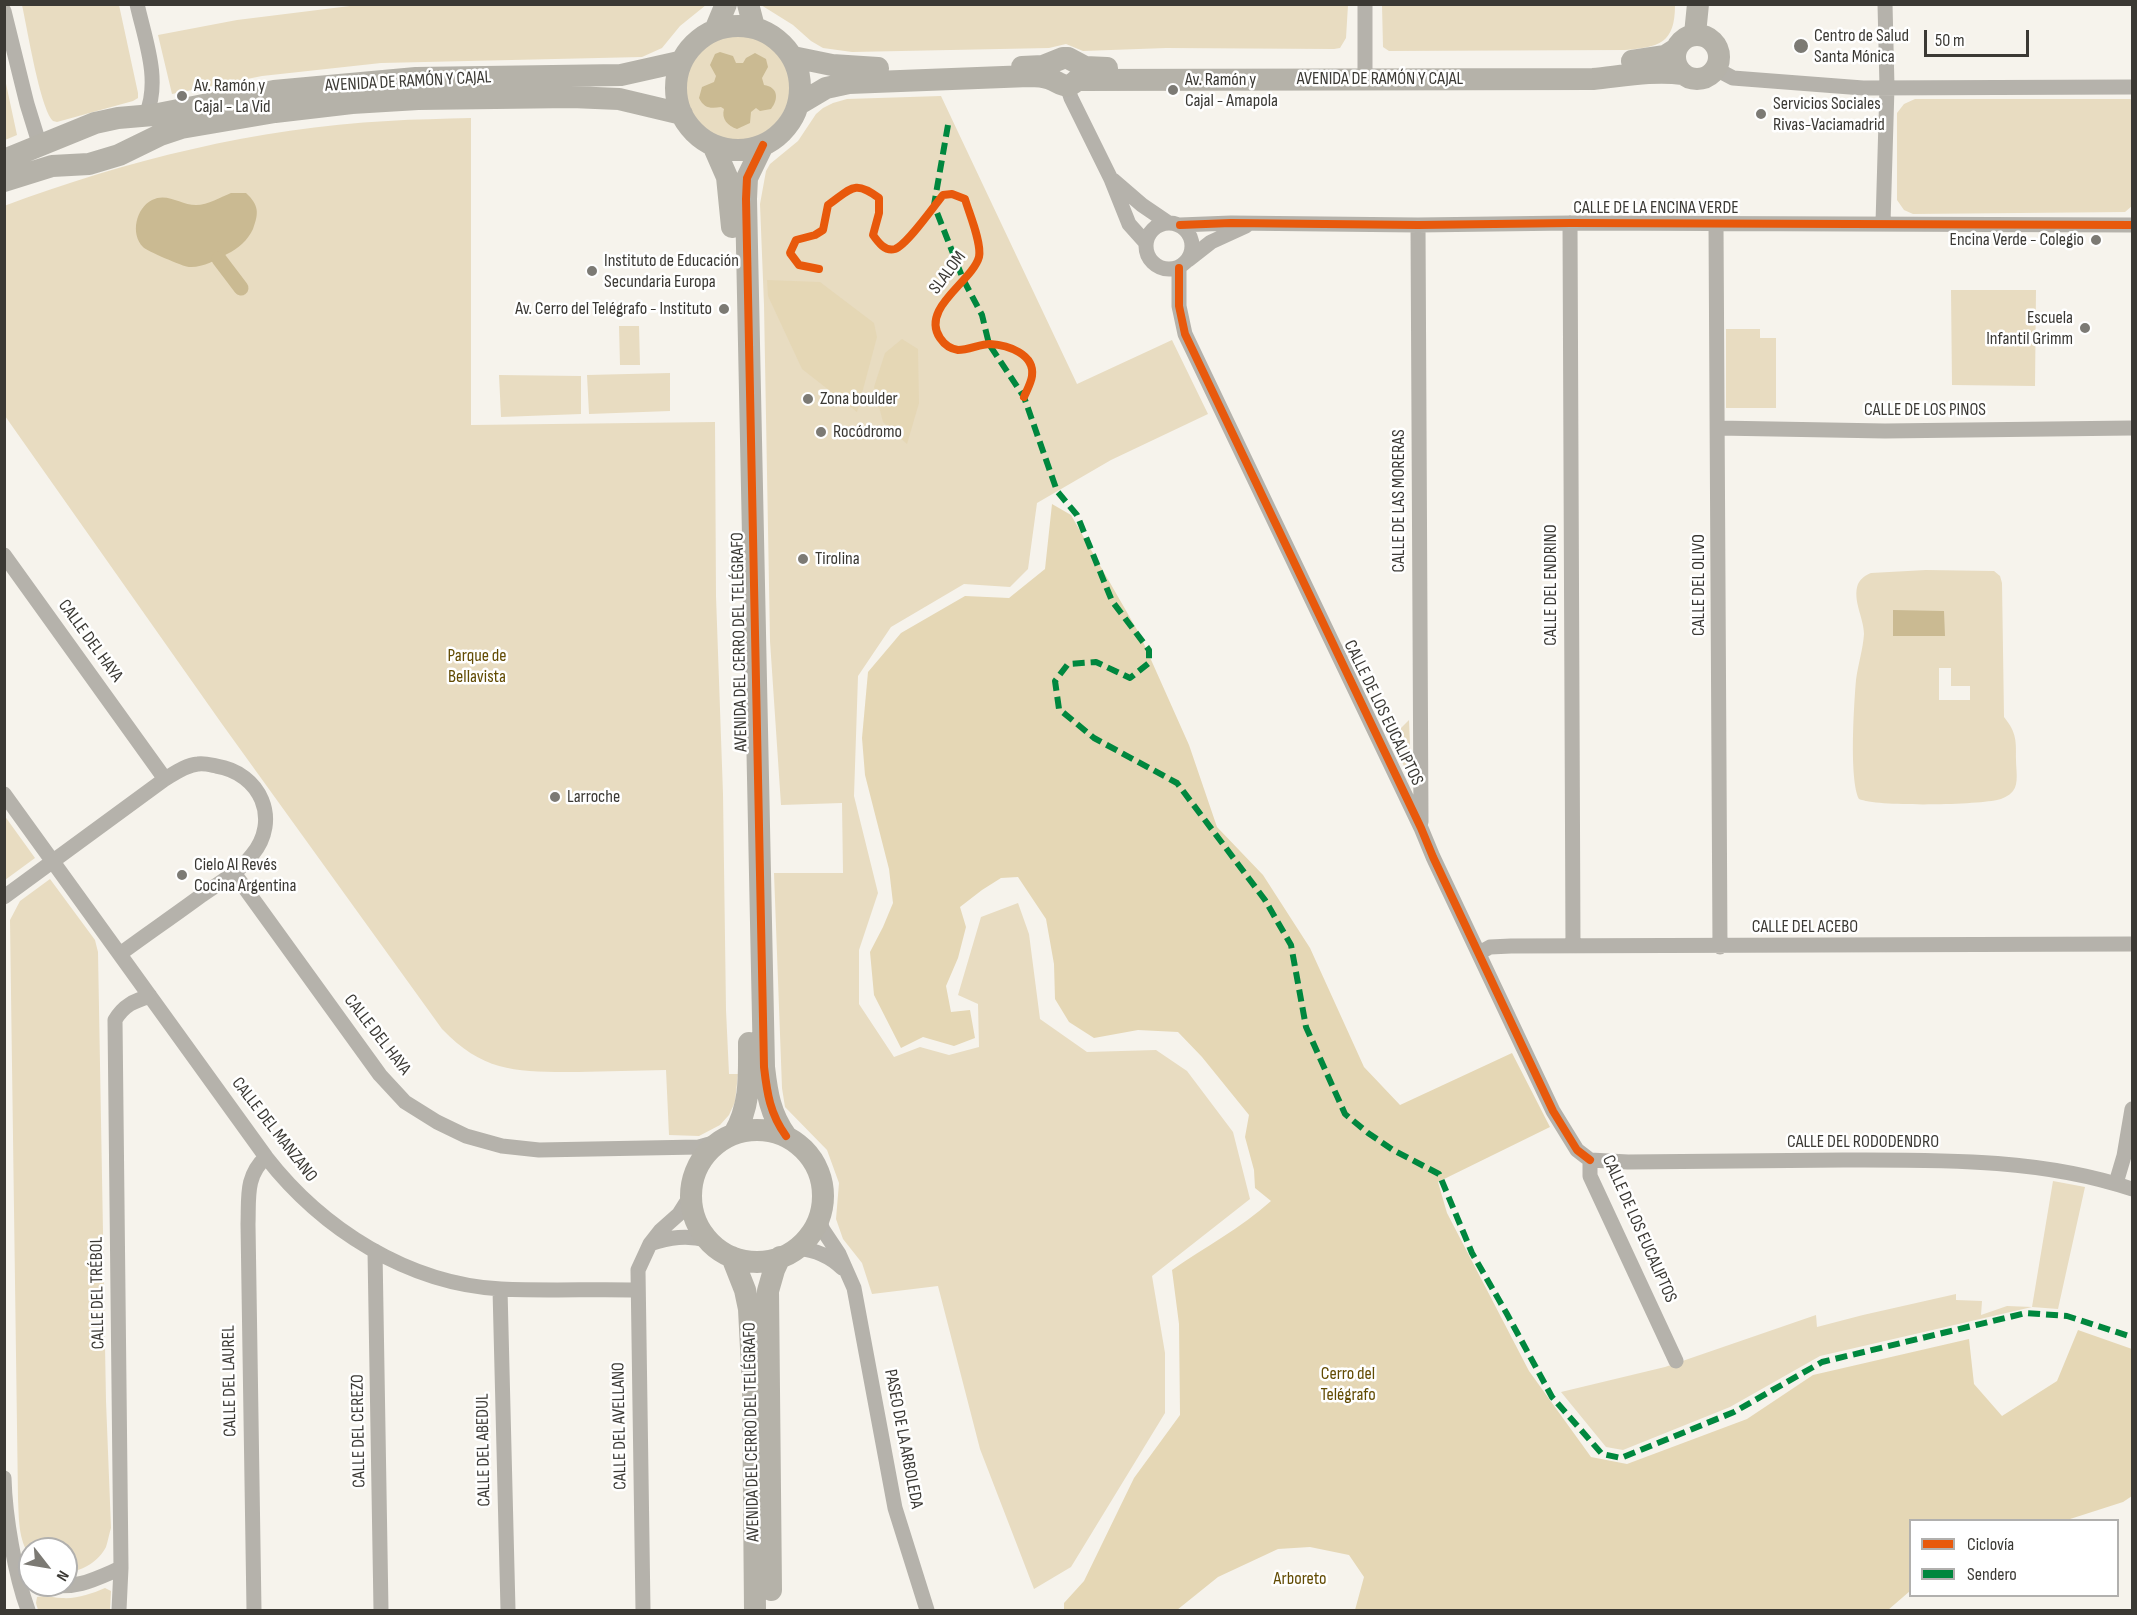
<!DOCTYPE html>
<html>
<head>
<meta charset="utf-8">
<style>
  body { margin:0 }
  #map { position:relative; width:2137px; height:1615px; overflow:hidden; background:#f6f3ec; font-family:"Sofia Sans Condensed",sans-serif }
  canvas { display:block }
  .frame { position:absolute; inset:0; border:6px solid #3b3934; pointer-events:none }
  .legend { position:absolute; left:1909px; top:1519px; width:210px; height:78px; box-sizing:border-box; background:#fff; border:2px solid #b1b0ae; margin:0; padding:8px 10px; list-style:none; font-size:18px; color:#3b3934 }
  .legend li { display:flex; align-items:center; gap:12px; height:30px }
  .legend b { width:30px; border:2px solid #b1b0ae }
  .north { position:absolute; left:18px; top:1537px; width:60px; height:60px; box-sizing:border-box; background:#fff; border:2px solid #b1b0ae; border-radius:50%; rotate:121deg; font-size:16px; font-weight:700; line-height:24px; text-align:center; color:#3b3934 }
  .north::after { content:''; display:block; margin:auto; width:21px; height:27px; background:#7c7a74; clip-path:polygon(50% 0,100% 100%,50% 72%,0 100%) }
  .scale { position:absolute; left:1924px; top:30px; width:105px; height:27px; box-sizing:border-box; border:3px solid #3b3934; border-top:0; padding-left:8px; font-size:18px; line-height:21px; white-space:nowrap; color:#3b3934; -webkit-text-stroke:4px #fff; paint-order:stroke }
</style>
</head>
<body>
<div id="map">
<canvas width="2137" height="1615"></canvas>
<div class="frame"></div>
<ul class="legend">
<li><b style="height:8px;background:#e8590c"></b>Ciclovía</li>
<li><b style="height:8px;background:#00873e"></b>Sendero</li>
</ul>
<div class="north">N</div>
<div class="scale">50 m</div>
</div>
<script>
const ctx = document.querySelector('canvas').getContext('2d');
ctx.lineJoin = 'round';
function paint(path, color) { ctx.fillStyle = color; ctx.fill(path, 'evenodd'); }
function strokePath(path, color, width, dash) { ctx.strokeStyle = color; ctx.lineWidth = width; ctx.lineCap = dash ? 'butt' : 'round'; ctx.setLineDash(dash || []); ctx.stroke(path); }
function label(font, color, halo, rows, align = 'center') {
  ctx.font = font + ' "Sofia Sans Condensed",sans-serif'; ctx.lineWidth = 5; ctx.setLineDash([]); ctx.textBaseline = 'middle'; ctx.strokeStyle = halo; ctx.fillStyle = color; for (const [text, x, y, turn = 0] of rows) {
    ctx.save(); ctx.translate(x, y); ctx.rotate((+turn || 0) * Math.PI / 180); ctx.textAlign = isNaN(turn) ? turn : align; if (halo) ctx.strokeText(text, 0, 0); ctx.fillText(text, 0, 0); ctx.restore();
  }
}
paint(new Path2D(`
  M366,4h340v1l-26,21 -18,22 -20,9 -261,6 -119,13 -90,18 -14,-59 79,-15z
  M22,5h97l19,88v5l-5,3 -76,21 -4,-1c-13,-13 -26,-94 -31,-116z
  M761,5h587l-2,33 -6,10 -6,1 -168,-1 -83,3 -17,-7 -17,4 -197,4 -29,-4 -12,-7 -18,-16z
  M1382,5h293c0,39 -16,42 -50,45l-236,1 -6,-4z
  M684 87a53 53 0 1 1 106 0a53 53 0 1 1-106 0Z
  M5,79l12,56 -12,5 -1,-61z
  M941,96l136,288 95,-44 36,74 -97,46 -74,43 -9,66 -18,18 -46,-3 -73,43 -33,49 -4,120 24,97 -19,57v54l35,53 26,-10 29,8 30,-8 -1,-43 -20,-9 23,-78 37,-14 11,31 11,85 47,33 69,-2 31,21 46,61 17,67 -98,77 13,77v60l-94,154 -37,22 -54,-140 -42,-163 -66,8 -10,-31 -19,-24 -7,-20 3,-36 -12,-33 -42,-43 -3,-19 -8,-215h69l-1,-70 -61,2 -11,-164 -6,-336 -4,-101 6,-33 4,-7 28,-23 18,-27 7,-6 10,-5 14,-4z
  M1915,99h215l2,1v106l-7,6 -212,2 -9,-4 -7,-10v-87l7,-9z
  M471,118v307l244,-3 1,174 7,198 3,216 3,64h9l-3,28 -6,13 -9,10 -21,11 -30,-1 -3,-65c-30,1 -59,1 -88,2 -58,0 -93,2 -136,-43l-220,-305 -217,-308 -1,-210c123,-46 253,-78 384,-85 27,-2 55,-2 83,-3z
  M1951,290h85l-1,96 -83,-1z
  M619,326h20l1,39h-20z
  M1726,329h34v9h16v70h-50z
  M670,373v38l-81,3 -2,-39z
  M499,375l82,1v38l-80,3z
  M1926,570l68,1 6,5 2,7 2,134c13,16 12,24 12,43 0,9 3,24 -3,31 -4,5 -11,8 -16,9 -23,5 -119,7 -138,-1 -10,-20 -5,-95 -3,-119 2,-15 7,-31 8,-46 0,-16 -12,-34 -6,-50 3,-6 8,-9 13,-11zM1939,668h12v18h19v14h-31z
  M1409,720l2,51 -3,3 -22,-44 15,-2z
  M4,815l31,43 -30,22h-1z
  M50,879l45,61 3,12 8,449 5,127c-2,6 -3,13 -5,19 -7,14 -24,25 -40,25v-23h-36v7c-12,-16 -11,-39 -12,-57l-8,-579 10,-19z
  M2053,1181l32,6 -27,122 -26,-2 -212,49 -90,51 -107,43 -17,-3 -45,-55 104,-25 151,-52 1,12 46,-12 93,-21v6l26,1 -1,14 26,-9 25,1z
  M105,1588l6,3 -1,19h-72l-2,-7 1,-6c9,-2 16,1 25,1 15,1 29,-4 43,-10z`), '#e8dcc1');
paint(new Path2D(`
  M767,280l53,2 54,41 3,14 -20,75 -55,-43 -34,-73z
  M902,339l16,10 1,54 -12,41 -24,-22 -9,-35 11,-34z
  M1052,504l19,11 69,120 49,110 28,82 46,48 47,73 54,119 36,38 112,-52 38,74 -112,55 9,31 82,158 62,86 36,7 120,-45 66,-44 156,-36 5,45 28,32 55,-35 21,-51 54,19v147l-9,6 -56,18h-157v71l-22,19h-533l9,-33 -15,-22 -39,-8 -32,2 -60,28 -41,33h-113v-7l20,-22 50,-103 46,-63 -1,-91 -7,-54c33,-23 69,-42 99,-69l-16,-13 -1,-18 -9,-33 4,-22 -47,-58 -24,-25 -40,-2 -44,8 -25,-16 -14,-23 -1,-35 -8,-45 -28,-42 -17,1 -19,12 -22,17 6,20 -8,31 -12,28 5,26 19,-2 5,28 -21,8 -31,-9 -22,11 -27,-53 -4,-43 13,-25 10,-24 -4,-34 -24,-94 -3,-37 6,-66 33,-39 64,-37 44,2 36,-29z`), '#e5d7b5');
paint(new Path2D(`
  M720,52l13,4 3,7h7l3,-5 9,-5 11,6 2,8 -6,11 2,7c14,2 15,14 7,24l-11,2 -4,-3 -5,4 -1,11 -13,6c-9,-3 -16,-10 -13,-20l-3,-2c-11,2 -17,1 -22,-9l3,-11 12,-5 2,-6 -6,-11 5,-11z
  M231,193h15c13,12 13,20 7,36 -5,11 -15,20 -26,25 -11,6 -25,14 -38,13 -5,0 -44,-17 -46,-20 -13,-13 -7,-39 9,-47 15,-8 29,5 44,5 12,0 25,-8 35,-12z
  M1893,610l51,1 1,25h-52z`), '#caba92');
strokePath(new Path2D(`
  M219,259l22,29`), '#caba92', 15);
strokePath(new Path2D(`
  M137,4c8,36 24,76 9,111
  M4,11l23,93 13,42
  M1716,69l17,9 130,10 269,-1
  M1365,80v-76
  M1067,86l4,12 40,81 18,45 17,19
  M1113,180l29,25 25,17
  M1146 246a23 23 0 1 1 46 0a23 23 0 1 1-46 0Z
  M1570,223l3,723
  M1883,223l4,-136 -2,-83
  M1716,224l4,723
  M1180,225l51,-2 187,2 152,-2 562,2
  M1418,225l3,597
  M1188,260l23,-18 35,-16
  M1179,268v38l6,28 236,494 12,29 120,254 24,39 13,10
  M1718,428l167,3 247,-3
  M4,555l161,224
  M4,794l262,363c56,72 142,127 235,132 46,2 91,0 137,1
  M234,873l146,202 25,27 32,20 29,14 36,10 37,4 160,-3 21,-6
  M4,897l161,-118c10,-6 21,-14 33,-15 6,-1 13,1 18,2 45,7 65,54 36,89 -13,17 -33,28 -50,40 -27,20 -55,39 -82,59
  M1479,953l11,-6 21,-1 621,-2
  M1590,1160l38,2c71,-1 143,-1 215,-2 96,0 197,-2 289,29
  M1590,1160v16l86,185
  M2116,1183l8,-27 8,-47
  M819,1220l4,10 16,24 15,34 41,220 32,102
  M650,1244c20,-7 37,-9 57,-4
  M798,1248c17,2 31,7 44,20
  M375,1251l6,359
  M500,1289l8,321
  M4,1478c1,38 11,97 24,132
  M49,1585c29,4 46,-6 72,-17
  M119,1610l2,-42 -6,-548c9,-15 19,-19 35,-24
  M254,1610l-6,-386c1,-26 -3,-48 18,-67
  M643,1610l-5,-340 12,-26 11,-14 18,-16 12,-19`), '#b5b2ab', 15);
strokePath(new Path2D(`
  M748,4l6,23
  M676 88a62 62 0 1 1 124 0a62 62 0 1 1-124 0Z
  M716,28l10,-24
  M1695,34l3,-30
  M1675 57a22 22 0 1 1 44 0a22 22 0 1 1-44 0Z
  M793,57l39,8 46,3
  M1632,61l33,-5 11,-7
  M1022,67l21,-1 20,-8h5l17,9 22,1
  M799,104l27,-16 23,-5 180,-7c7,0 14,0 21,3 11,4 16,12 27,1l516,-1c30,-3 60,-9 90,-5
  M713,145l14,32 5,50
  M763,145l-16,33 -1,21 18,868c3,26 6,47 22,69
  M4,160l91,-37 23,-5 35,-3 121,-24 142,-13 205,-3 58,-13
  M4,181l48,-15 37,-2 30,-9 41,-20 21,-7 94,-16 77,-9 66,-4 154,-2 47,2 63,15
  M691 1196a66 66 0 1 1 132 0a66 66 0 1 1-132 0Z
  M734,1134c17,-29 15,-59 15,-91
  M732,1257l13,33 4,19 4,78 2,223
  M771,1590l-3,-299 6,-21 6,-13`), '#b5b2a9', 22);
strokePath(new Path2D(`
  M948,125l-14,80 29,74 19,36 7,29 35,53 33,94 20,24 35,86 37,49v13l-19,15 -34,-16 -28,2 -13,17 4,28 35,29 83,45 88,117 26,45 15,82 39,87 23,19 25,17 46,24 33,79 35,61 45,83 50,57 19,4 113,-46 88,-50 204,-49 41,3 65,21`), '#00873e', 6, [12, 6]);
strokePath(new Path2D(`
  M763,145l-16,33 -1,21 18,868c3,26 6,47 22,69
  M1180,225l51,-2 187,2 152,-2 562,2
  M1179,268v38l6,28 236,494 12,29 120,254 24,39 13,10
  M819,269l-20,-4 -9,-12 6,-13 19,-5 8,-5 5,-25c23,-16 26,-26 51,-7v15l-6,22c5,7 12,17 22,14 12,-4 39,-43 48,-54l9,-1 13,5c4,14 17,44 14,58 -7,25 -59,51 -39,81 4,6 11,11 18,12 11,0 22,-6 32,-6 18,1 45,10 42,32 -1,7 -5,14 -8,21`), '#e8590c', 8);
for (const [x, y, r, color] of [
  [1801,46,8,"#7c7a74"],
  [1173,90,6,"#7c7a74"],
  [182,96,6,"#7c7a74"],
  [1761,114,6,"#7c7a74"],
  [2096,240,6,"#7c7a74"],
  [592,271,6,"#7c7a74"],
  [724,309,6,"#7c7a74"],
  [2085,328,6,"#7c7a74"],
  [808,399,6,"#7c7a74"],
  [821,432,6,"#7c7a74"],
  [803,559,6,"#7c7a74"],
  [555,797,6,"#7c7a74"],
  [182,875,6,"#7c7a74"]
]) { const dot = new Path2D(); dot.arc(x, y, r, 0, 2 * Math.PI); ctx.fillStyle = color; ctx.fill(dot); strokePath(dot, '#fff', 2); }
label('18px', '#3b3934', '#fff', [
  ["Centro de Salud",1814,36],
  ["Santa Mónica",1814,57],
  ["Av. Ramón y",1185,80],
  ["Cajal - Amapola",1185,101],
  ["Av. Ramón y",194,86],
  ["Cajal - La Vid",194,107],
  ["Servicios Sociales",1773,104],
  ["Rivas-Vaciamadrid",1773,125],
  ["Encina Verde - Colegio",2084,240,"right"],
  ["Instituto de Educación",604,261],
  ["Secundaria Europa",604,282],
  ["Av. Cerro del Telégrafo - Instituto",712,309,"right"],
  ["Escuela",2073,318,"right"],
  ["Infantil Grimm",2073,339,"right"],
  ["Zona boulder",820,399],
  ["Rocódromo",833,432],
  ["Tirolina",815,559],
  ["Larroche",567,797],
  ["Cielo Al Revés",194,865],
  ["Cocina Argentina",194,886]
], 'left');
label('18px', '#3b3934', '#fff', [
  ["AVENIDA DE RAMÓN Y CAJAL",1380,79],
  ["AVENIDA DE RAMÓN Y CAJAL",408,82,-3],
  ["CALLE DE LA ENCINA VERDE",1656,208],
  ["SLALOM",948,273,-53],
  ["CALLE DE LOS PINOS",1925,410],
  ["CALLE DE LAS MORERAS",1399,501,-90],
  ["CALLE DEL ENDRINO",1551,585,-90],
  ["CALLE DEL OLIVO",1699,585,-90],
  ["CALLE DEL HAYA",90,641,54],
  ["AVENIDA DEL CERRO DEL TELÉGRAFO",740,642,-91],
  ["CALLE DE LOS EUCALIPTOS",1383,713,64],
  ["CALLE DEL ACEBO",1805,927],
  ["CALLE DEL HAYA",377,1035,52],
  ["CALLE DEL MANZANO",274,1130,52],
  ["CALLE DEL RODODENDRO",1863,1142],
  ["CALLE DE LOS EUCALIPTOS",1639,1229,66],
  ["CALLE DEL TRÉBOL",98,1293,-91],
  ["CALLE DEL LAUREL",230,1381,-91],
  ["CALLE DEL AVELLANO",620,1426,-91],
  ["CALLE DEL CEREZO",359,1431,-91],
  ["AVENIDA DEL CERRO DEL TELÉGRAFO",752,1432,-91],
  ["PASEO DE LA ARBOLEDA",903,1439,79],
  ["CALLE DEL ABEDUL",484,1450,-91]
]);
label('18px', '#624b03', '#fff', [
  ["Parque de",477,656],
  ["Bellavista",477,677],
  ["Cerro del",1348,1374],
  ["Telégrafo",1348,1395],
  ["Arboreto",1300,1579]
]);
</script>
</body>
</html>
